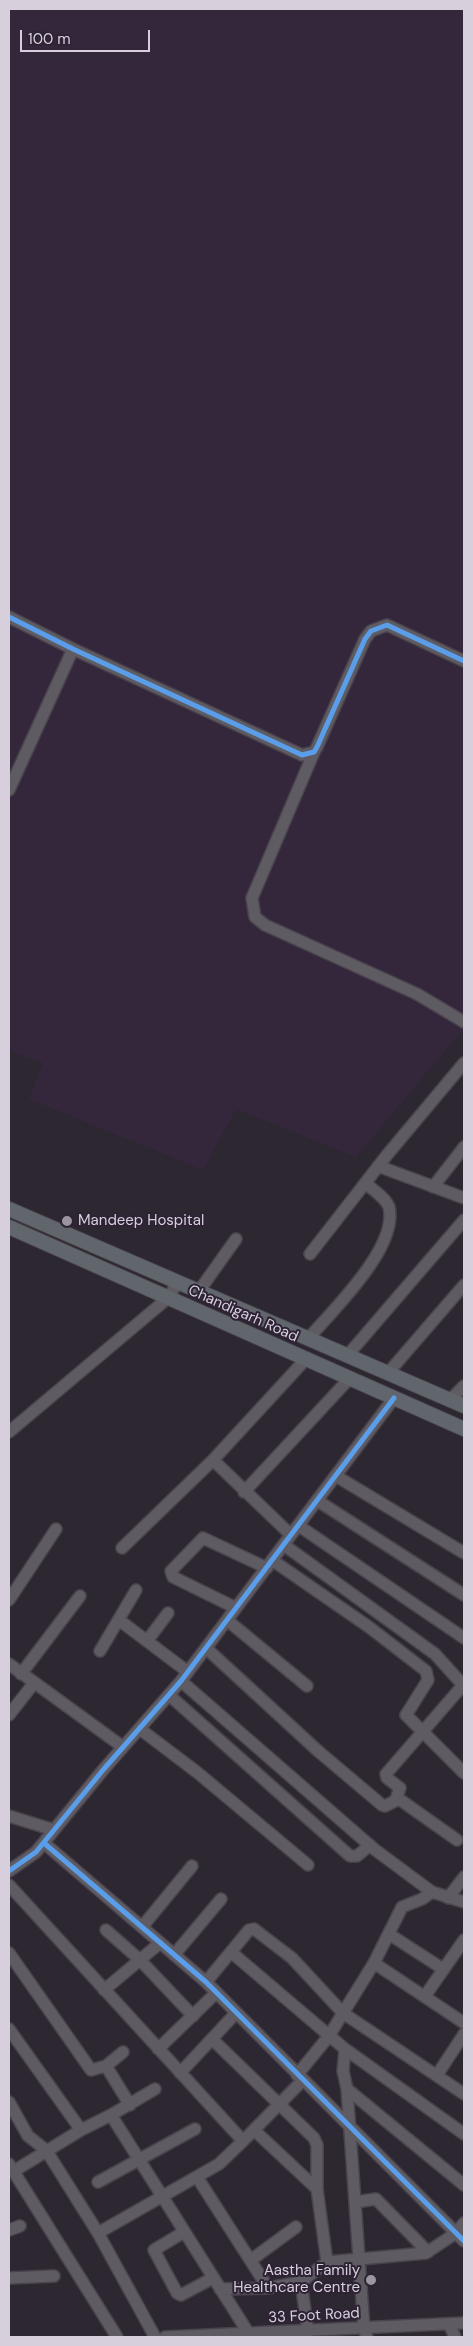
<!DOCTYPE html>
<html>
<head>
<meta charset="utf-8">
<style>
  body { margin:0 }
  #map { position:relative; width:473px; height:2346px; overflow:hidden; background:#2d2731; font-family:"DM Sans",sans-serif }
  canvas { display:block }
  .frame { position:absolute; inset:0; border:10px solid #d7d0dc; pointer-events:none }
  .scale { position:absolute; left:20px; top:30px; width:130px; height:22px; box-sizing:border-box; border:2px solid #d7d0dc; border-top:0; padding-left:6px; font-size:15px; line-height:18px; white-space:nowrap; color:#d7d0dc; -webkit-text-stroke:4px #2e2335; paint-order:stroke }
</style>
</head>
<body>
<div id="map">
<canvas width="473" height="2346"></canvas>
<div class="frame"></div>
<div class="scale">100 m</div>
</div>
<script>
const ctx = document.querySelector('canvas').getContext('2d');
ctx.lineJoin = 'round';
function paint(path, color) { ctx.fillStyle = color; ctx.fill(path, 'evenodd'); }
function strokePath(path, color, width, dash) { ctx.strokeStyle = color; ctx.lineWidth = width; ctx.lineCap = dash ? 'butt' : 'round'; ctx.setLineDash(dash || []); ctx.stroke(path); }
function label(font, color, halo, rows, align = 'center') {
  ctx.font = font + ' "DM Sans",sans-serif'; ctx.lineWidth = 4; ctx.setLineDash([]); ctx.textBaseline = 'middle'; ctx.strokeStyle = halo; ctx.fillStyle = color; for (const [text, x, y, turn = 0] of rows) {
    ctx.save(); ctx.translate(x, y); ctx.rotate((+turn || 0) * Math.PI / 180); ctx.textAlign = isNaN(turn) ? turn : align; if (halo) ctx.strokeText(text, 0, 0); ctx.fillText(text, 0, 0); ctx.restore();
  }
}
paint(new Path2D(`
  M9,9h455v1022l-5,3 -103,123 -120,-48 -33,61 -174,-71 14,-36 -34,-12z`), '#34273c');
const minor = new Path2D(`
  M9,617l64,32 229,106 12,-3 3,-5 48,-108 6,-8 16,-6 77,36
  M314,752l-62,146 3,19 10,8 152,69 47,28
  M9,790l64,-141
  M378,1166l86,32
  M433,1187l31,-40
  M310,1254l77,-99 77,-92
  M199,1291l37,-52
  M308,1339c24,-28 91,-92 81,-132 -3,-9 -17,-18 -24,-24
  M347,1356l117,-136
  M388,1373l76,-88
  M450,1400l14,-14
  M9,1432l159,-134 10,-16
  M213,1460l78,75
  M336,1476l128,77
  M244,1492l105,-113
  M318,1501l146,94
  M299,1526l165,112
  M284,1545l151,109 28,31
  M122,1548l91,-88 93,-101
  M272,1560l97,67 57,44 2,9 -22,35 58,58
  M9,1600l47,-71
  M236,1608l-63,-31 -2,-6 32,-33 64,30
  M119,1620l69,52
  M227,1620l80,66
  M147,1641l21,-28
  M206,1648l112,103 64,54 3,1 14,-7 58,41
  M100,1651l36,-61
  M9,1664l114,83
  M21,1674l59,-78
  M181,1681l193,168 58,43 32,10
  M169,1695l181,161h7l13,-11
  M9,1715l25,-32
  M140,1729l58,44 110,92
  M396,1799l4,-11 -13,-10 -1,-4 78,-90
  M9,1816l45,14
  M44,1843l162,139 258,259
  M9,1871l27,-19 67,-82 78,-89 213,-283
  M9,1885l234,256 60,-61
  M448,1898l16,-21
  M142,1927l50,-61
  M106,1930l34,30 53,56
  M389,1934l54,35
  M231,1952l114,97
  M9,1953l82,117 15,-4 17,-14
  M174,1955l47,-56
  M374,1963l90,60
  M206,1982l43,-52 5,-1 38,29 51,55 31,-50 28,-56 20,-8 10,-7
  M104,1990l56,-47
  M425,1996l39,-56
  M9,2029l72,101 30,-15 138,219
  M212,2039l102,99 3,7v44
  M158,2049l58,-56
  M106,2066l24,39
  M180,2073l56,-60
  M297,2075l32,-39 14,-23 121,81
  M437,2075l27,-41
  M347,2089l-4,-18 2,-22 119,85
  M9,2102l19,34 18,14 52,83 57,104
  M111,2115l44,-26
  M254,2130l63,59 10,73 99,-9 30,-20 8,-10
  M9,2164l108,173
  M14,2171l67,-41
  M197,2177l71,111
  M98,2182l97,-53
  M355,2202l21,-3 52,53
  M9,2230l11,-4
  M184,2232l-30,18 23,43 4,2 32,-17
  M98,2233l121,-69 24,-23
  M251,2260l45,-33
  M9,2278l45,-2
  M301,2282l7,50
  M220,2289l48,-1 33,-6 26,-20
  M449,2324l6,13
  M165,2337l299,-14
  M367,2337l-3,-8 -17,-240 117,96`);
const major = new Path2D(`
  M9,1209l455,197
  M9,1227l455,202`);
strokePath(minor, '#48434c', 14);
strokePath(major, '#48434c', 16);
strokePath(minor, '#5f5b62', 11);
strokePath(major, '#61666c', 14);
strokePath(new Path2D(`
  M9,617l64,32 229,106 12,-3 3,-5 48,-108 6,-8 16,-6 77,36
  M44,1843l162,139 258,259
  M9,1871l27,-19 67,-82 78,-89 213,-283`), '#5a9eea', 5);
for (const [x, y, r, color] of [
  [67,1221,6,"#9c95a0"],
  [371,2280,6,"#9c95a0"]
]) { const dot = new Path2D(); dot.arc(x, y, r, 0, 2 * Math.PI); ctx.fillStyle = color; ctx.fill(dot); strokePath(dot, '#2e2335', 2); }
label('15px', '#d7d0dc', '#2e2335', [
  ["Mandeep Hospital",78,1221],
  ["Aastha Family",360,2271,"right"],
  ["Healthcare Centre",360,2288,"right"]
], 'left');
label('15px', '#d7d0dc', '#2e2335', [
  ["Chandigarh Road",243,1314,24],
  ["33 Foot Road",314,2316,-3]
]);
</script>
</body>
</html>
